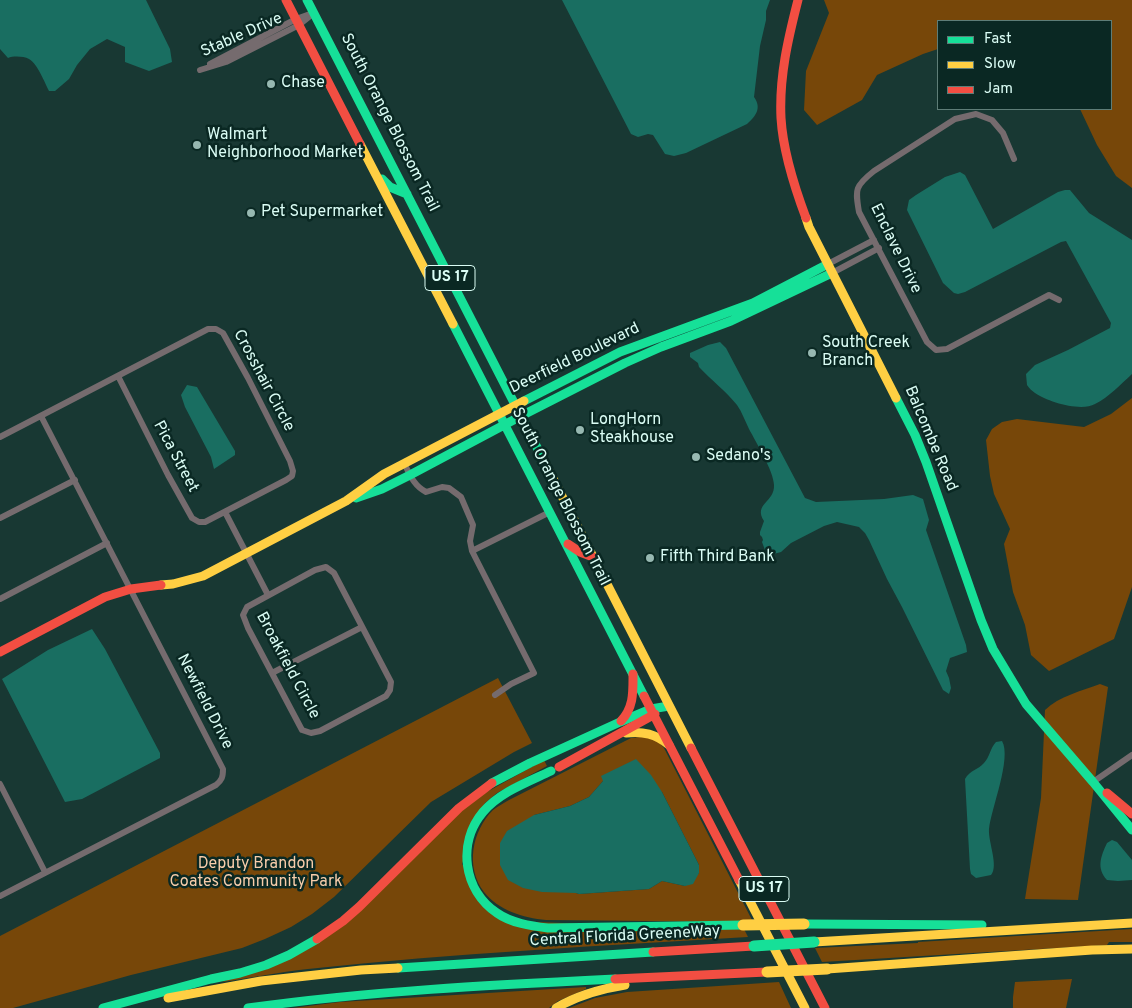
<!DOCTYPE html>
<html>
<head>
<meta charset="utf-8">
<style>
  body { margin:0 }
  #map { position:relative; width:1132px; height:1008px; overflow:hidden; background:#183833; font-family:Overpass,sans-serif }
  canvas { display:block }
  .legend { position:absolute; left:937px; top:20px; width:175px; height:90px; box-sizing:border-box; background:#0a2823; border:1px solid #5e7d77; margin:0; padding:6px 9px; list-style:none; font-size:15px; color:#dbfdf5 }
  .legend li { display:flex; align-items:center; gap:10px; height:25px }
  .legend b { width:25px; border:1px solid #5e7d77 }
</style>
</head>
<body>
<div id="map">
<canvas width="1132" height="1008"></canvas>
<ul class="legend">
<li><b style="height:6px;background:#16e098"></b>Fast</li>
<li><b style="height:6px;background:#ffcf43"></b>Slow</li>
<li><b style="height:6px;background:#f24e42"></b>Jam</li>
</ul>
</div>
<script>
const ctx = document.querySelector('canvas').getContext('2d');
ctx.lineJoin = 'round';
function paint(path, color) { ctx.fillStyle = color; ctx.fill(path, 'evenodd'); }
function strokePath(path, color, width, dash) { ctx.strokeStyle = color; ctx.lineWidth = width; ctx.lineCap = dash ? 'butt' : 'round'; ctx.setLineDash(dash || []); ctx.stroke(path); }
function label(font, color, halo, rows, align = 'center') {
  ctx.font = font + ' Overpass,sans-serif'; ctx.lineWidth = 5; ctx.setLineDash([]); ctx.textBaseline = 'middle'; ctx.strokeStyle = halo; ctx.fillStyle = color; for (const [text, x, y, turn = 0] of rows) {
    ctx.save(); ctx.translate(x, y); ctx.rotate((+turn || 0) * Math.PI / 180); ctx.textAlign = isNaN(turn) ? turn : align; if (halo) ctx.strokeText(text, 0, 0); ctx.fillText(text, 0, 0); ctx.restore();
  }
}
paint(new Path2D(`
  M824,0h308v188l-16,-12 -19,-31 -17,-36h31v-88h-173v28l-15,5 -46,21 -15,25 -45,25 -13,-15 2,-39 23,-58z
  M1132,398v189l-18,52 -65,32 -18,-16 -6,-30 -12,-33 -9,-48 6,-15 -16,-35 -4,-18 -4,-36 6,-11 10,-7 15,-3 67,8 27,-13z
  M498,678l34,65 -18,9 -83,50 -97,95 -22,17 -21,13 -26,12 -23,9 -111,27 -118,33h-13v-72z
  M1100,684l8,3 -30,213 -53,-1 16,-101 4,-88c14,-14 37,-19 55,-26z
  M651,736l9,7 4,5 89,174 -207,-2c-23,-2 -48,-10 -62,-28 -19,-25 -12,-61 9,-82 5,-4 11,-7 16,-10l122,-62zM603,781l59,11 37,73v8l-14,13 -23,-5 -13,8 -70,5 -3,-1 -42,-78 36,-9 19,-9z
  M544,760l3,6 -50,27 -12,10 -23,61 41,57 241,8 4,8c-147,9 -294,16 -440,32 -29,3 -58,9 -86,13l89,-37 160,-144z
  M1132,929v13h-23l-2,3 -285,17 -7,-14 103,-5v-1z
  M1072,979l-6,29h-53v-11l2,-15z
  M779,982l12,26h-222l26,-10 32,-6z
  M586,987v2l-28,12 -9,7h-256l47,-6z`), '#774709');
paint(new Path2D(`
  M0,0h146l24,49 2,13 -23,9 -24,-9v-15l-18,-8 -17,10 -13,16 -8,14 -14,12h-6c-4,-8 -12,-28 -20,-32 -6,-3 -16,-3 -21,-1l-8,-9z
  M562,0h208l-4,11v9l-6,26 -6,51c8,11 2,19 -7,27l-61,29 -12,3 -9,-2 -12,-19 -5,-1 -10,3 -7,-3z
  M960,172l5,3 28,54 65,-37 7,-2h5l19,23 43,27v134c-12,11 -23,23 -37,30 -14,8 -47,-2 -60,-11 -3,-2 -6,-5 -8,-8l-1,-11 9,-9 33,-15 42,-22 1,-5 -45,-82 -5,1 -96,50 -7,2 -4,-1 -11,-10 -36,-73 2,-10 7,-5 29,-18z
  M720,342l6,6 79,150 11,4 68,-3 29,-4 10,4 6,21 -3,10 40,115 1,7 -17,6 -4,13 3,7 2,10 -2,6 -6,-4 -41,-83 -15,-28 -18,-39 -4,-7 -6,-6 -22,-5 -13,4 -33,17 -10,9 -11,3 -5,-5 -3,-8 1,-2 -1,-3 -2,-2v-3l4,-11c-11,-17 11,-19 10,-36 0,-13 -18,-43 -25,-56 -4,-8 -7,-17 -12,-24 -11,-14 -26,-25 -38,-38l-1,-4 -8,-6v-4l18,-8z
  M187,385l10,2 38,64v4l-21,14 -3,-12 -26,-50 -4,-12z
  M92,629l13,20 55,104v5l-78,41 -17,3 -63,-123 46,-29z
  M1002,741c10,17 -11,68 -13,88 -1,13 10,37 2,46l-15,3 -5,-4 -1,-5 -5,-90c5,-9 13,-9 19,-16 6,-6 6,-15 12,-21z
  M636,759l15,16 11,17 37,73v8l-6,11 -8,2 -23,-5 -13,8 -70,5 -3,-1 -34,-1 -19,-4 -15,-8 -8,-15v-22l7,-12 27,-16 36,-9 19,-9 14,-16 -2,-5z
  M1112,840l5,2 15,18v20l-14,1 -11,-1c-11,-12 -6,-24 0,-37z`), '#196e61');
strokePath(new Path2D(`
  M210,64l86,-45 14,-5
  M200,70l26,-8 73,-37 15,-12
  M1014,159l-11,-26 -11,-13 -16,-6 -21,5 -81,52c-19,15 -19,18 -15,41l68,130 9,8 11,-1 102,-54 10,5
  M828,264l46,-24
  M832,273l47,-25
  M0,437l208,-108h8l7,4 25,45 42,83 3,10 -1,5 -6,4 -81,42h-6l-7,-4 -24,-43 -50,-99
  M404,463c6,12 10,23 22,29l16,-5 7,1 12,9 12,28 -3,16 2,10 62,122 -23,11 -16,11
  M225,512l43,83
  M0,518l75,-38
  M472,551l78,-39
  M326,567l8,6 57,109 -1,8 -4,6 -66,35 -9,2 -9,-3 -54,-102 -5,-13 4,-8 68,-37z
  M0,599l107,-56
  M272,673l90,-46
  M1093,782l39,-27
  M0,784l45,88
  M0,896l216,-111c6,-5 7,-8 7,-16l-182,-353`), '#756b6e', 6);
strokePath(new Path2D(`
  M307,0l238,463
  M382,179l8,8 17,7
  M453,324l191,372
  M896,398l19,37 11,27 55,158 12,29 33,55 67,78 39,48
  M524,401l96,-49 133,-49 75,-39
  M356,498l26,-9 28,-14 111,-59 104,-53 36,-16 70,-26 101,-48
  M551,771c-23,11 -51,21 -68,41 -26,31 -20,78 14,101 14,10 34,13 51,15l195,-3
  M492,783l38,-20 90,-41 31,-13 18,-3
  M804,924l178,1
  M398,968l255,-16
  M103,1008l108,-29 29,-6 26,-8 23,-10 28,-16
  M248,1008c121,-17 244,-23 367,-29`), '#16e098', 9);
strokePath(new Path2D(`
  M360,144l93,180
  M806,218l3,9 87,171
  M545,463l146,285
  M161,585l12,-1 30,-8 143,-75 38,-27 140,-73
  M626,733c17,-2 30,1 43,12
  M739,880l66,128
  M814,942l318,-19
  M827,969l265,-19 40,-1
  M168,998l93,-17 100,-11 37,-2
  M556,1008c22,-13 44,-19 69,-23`), '#ffcf43', 9);
strokePath(new Path2D(`
  M286,0l74,144
  M798,0c-10,39 -19,77 -17,118 2,34 13,68 25,100
  M568,544l12,8 13,5
  M0,652l105,-55 26,-8 30,-4
  M644,696l95,184
  M621,721c13,-14 12,-29 12,-47
  M691,748l134,260
  M559,767l96,-53
  M1107,793l25,21
  M317,939l26,-18 16,-14 100,-99 33,-25
  M653,952l101,-6
  M615,979l152,-7`), '#f24e42', 9);
strokePath(new Path2D(`
  M754,946l60,-4`), '#16e098', 11);
strokePath(new Path2D(`
  M743,925l61,-1
  M767,972l60,-3`), '#ffcf43', 11);
for (const [x, y, r, color] of [
  [271,84,5,"#97b8b1"],
  [197,145,5,"#97b8b1"],
  [251,213,5,"#97b8b1"],
  [812,353,5,"#97b8b1"],
  [580,430,5,"#97b8b1"],
  [696,457,5,"#97b8b1"],
  [650,558,5,"#97b8b1"]
]) { const dot = new Path2D(); dot.arc(x, y, r, 0, 2 * Math.PI); ctx.fillStyle = color; ctx.fill(dot); strokePath(dot, '#0a2823', 2); }
for (const [x, y, w] of [
  [450,278,50],
  [764,889,50]
]) { const box = new Path2D(); box.roundRect(x - w / 2, y - 12.5, w, 25, 4); ctx.fillStyle = '#0a2823'; ctx.fill(box); strokePath(box, '#dbfdf5', 1); }
label('bold 15px', '#dbfdf5', null, [
  ["US 17",450,278],
  ["US 17",764,889]
]);
label('16px', '#dbfdf5', '#0a2823', [
  ["Stable Drive",242,36,-24],
  ["South Orange Blossom Trail",389,123,63],
  ["Enclave Drive",895,249,64],
  ["Deerfield Boulevard",575,359,-26],
  ["Crosshair Circle",263,381,62],
  ["Balcombe Road",930,439,67],
  ["Pica Street",175,457,62],
  ["South Orange Blossom Trail",560,497,63],
  ["Broakfield Circle",287,666,62],
  ["Newfield Drive",204,702,63],
  ["Central Florida GreeneWay",625,937,-3]
]);
label('16px', '#dbfdf5', '#0a2823', [
  ["Chase",281,84],
  ["Walmart",207,136],
  ["Neighborhood Market",207,154],
  ["Pet Supermarket",261,213],
  ["South Creek",822,344],
  ["Branch",822,362],
  ["LongHorn",590,421],
  ["Steakhouse",590,439],
  ["Sedano's",706,457],
  ["Fifth Third Bank",660,558]
], 'left');
label('16px', '#f8cdaa', '#0a2823', [
  ["Deputy Brandon",256,865],
  ["Coates Community Park",256,883]
]);
</script>
</body>
</html>
